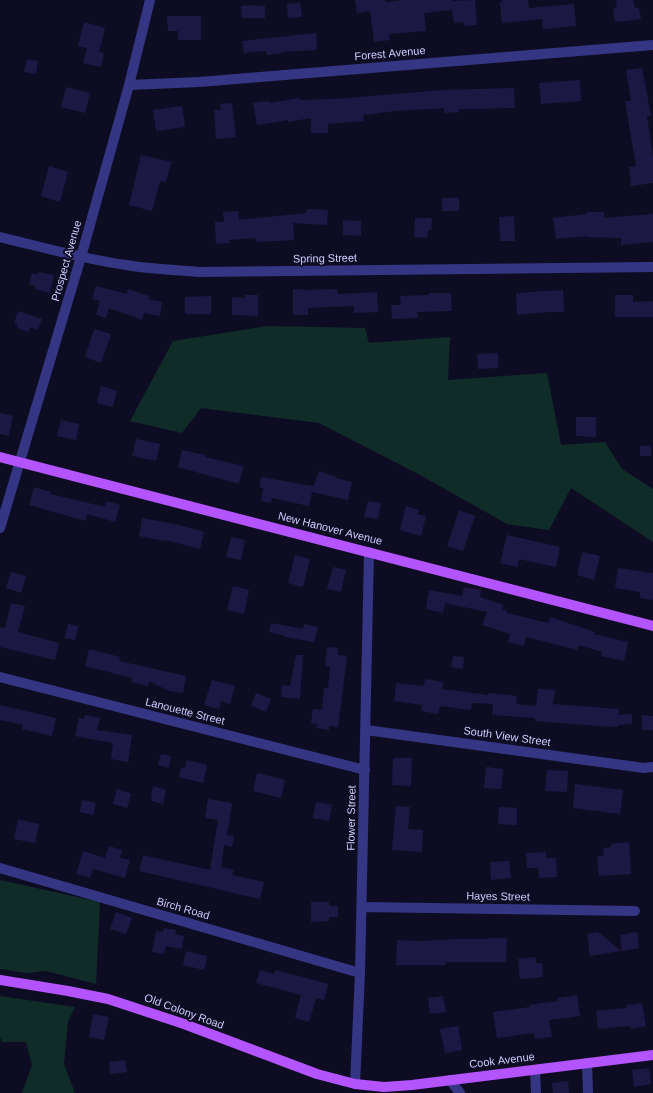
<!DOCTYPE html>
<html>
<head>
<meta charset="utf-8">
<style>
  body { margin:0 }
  canvas { display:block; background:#0e0c22 }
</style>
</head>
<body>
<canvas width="653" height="1093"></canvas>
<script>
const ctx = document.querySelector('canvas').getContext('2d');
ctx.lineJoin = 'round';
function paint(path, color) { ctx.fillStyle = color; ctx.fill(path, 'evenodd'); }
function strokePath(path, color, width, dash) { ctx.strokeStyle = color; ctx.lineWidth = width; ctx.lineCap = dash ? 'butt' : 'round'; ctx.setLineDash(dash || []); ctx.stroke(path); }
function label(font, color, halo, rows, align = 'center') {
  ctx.font = font + ' Arial,sans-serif'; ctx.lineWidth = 4; ctx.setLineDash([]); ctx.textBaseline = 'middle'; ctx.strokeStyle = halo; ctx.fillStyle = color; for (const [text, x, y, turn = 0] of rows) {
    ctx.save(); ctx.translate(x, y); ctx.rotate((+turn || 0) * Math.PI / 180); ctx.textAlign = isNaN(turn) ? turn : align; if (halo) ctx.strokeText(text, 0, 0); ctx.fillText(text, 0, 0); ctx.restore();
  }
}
paint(new Path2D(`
  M268,326l97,2 4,15 81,-6 -2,43 99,-7 14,72 44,-3 17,27 31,20v53l-82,-54 -22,42 -42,-6 -85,-48 -103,-53 -118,-15 -19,25 -52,-12 43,-80z
  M0,880l100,22 -4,82 -50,-13 -20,2 -26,-4z
  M0,996l75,11 -7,14 -4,43 11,29h-53l10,-28 -6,-23h-24l-2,-5z`), '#0f2c29');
paint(new Path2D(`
  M355,0h30l1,2 17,-2h50v1l22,-1 2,25 -13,1v-4l-10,1 -2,-13 -28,3 2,18 -37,3 1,6 -16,2 -4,-31 -13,2z
  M502,0h26l1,8 45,-4 2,22 -33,3 -1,-10 -40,4 -2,-21h2z
  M616,0h17l2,8h4l2,11 -26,3 -2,-14 4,-1z
  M300,3l2,14 -14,1 -1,-14z
  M252,5l13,1v12h-23l-1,-12z
  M167,16h34v24h-23v-9h-10z
  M84,22l21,6 -6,24 5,1 -3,14 -18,-4 4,-15 -9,-2z
  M316,33l1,17 -34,2v1l-17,2v-4l-22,2 -2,-12z
  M27,59l11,2 -2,13 -12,-2z
  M642,68l9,48h-4l6,41v26l-22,3 -2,-19 7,-1 -11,-65h6l-5,-31z
  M580,80l1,21 -40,3 -2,-21z
  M66,87l24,6 -5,20 -24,-6z
  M514,88l1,20 -56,1v3l-15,1v-5l-49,3 -32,4 1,6 -36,3v9h-17v-15l-23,4v-2l-31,5 -4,-22 16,-2v2l30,-5 1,2 35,-1 108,-9z
  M232,103l4,34 -20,2 -2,-29h7l-1,-6z
  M182,106l3,21 -29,4 -3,-21z
  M141,155l30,7 -5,20 -6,-1 -8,30 -23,-6z
  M49,166l19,6 -8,30 -19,-6z
  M442,198h17v13h-17z
  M307,209l21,1 -1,15 -34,-2 1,17 -38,2v-4l-27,2 1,3 -14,1 -1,-22h9l-1,-10 15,-1 1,9 67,-7z
  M587,212h17v6l49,-4v28l-32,3v-7l-35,-1v-1l-30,3 -3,-21 34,-4z
  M514,216l1,25h-15l-1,-24z
  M415,218h17l-1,12h-3l-1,8 -13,-1z
  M343,220l18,1v15l-18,-1z
  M38,272l16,3 -4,18 -15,-4v-3l-6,-1 3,-12 6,2z
  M96,286l31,8 1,-5 21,7 -1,3 14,3 -2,14 -16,-3 -2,7 -33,-12 -3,10 -10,-3 4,-14 -8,-2z
  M293,289l15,1 29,-1 1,5 39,-2 1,20 -24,1v-7l-46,2v7h-15z
  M563,290l1,22h-16l-31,3 -1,-22z
  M429,293h22l1,18 -35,1 1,6 -26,1 -1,-14h10l-1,-9 29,-1z
  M245,295h13v21l-26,-1v-18l13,1z
  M615,295h18v7l20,-1v16h-38z
  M211,296v18h-26v-17z
  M18,311l24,8 -4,11 -8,-3 -1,5 -12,-4 1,-3 -4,-2z
  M94,329l17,5 -10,29 -16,-6z
  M498,353v15l-20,1 -1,-15z
  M101,386l16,5 -4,16 -16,-4z
  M0,413l13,3 -4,20 -9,-2z
  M576,417h20v20l-20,-1z
  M61,420l18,4 -3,16 -19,-4z
  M136,439l24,5 -4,17 -24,-5z
  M640,446h11v10h-11z
  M182,450l23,5v2l38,9 -4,18 -61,-17z
  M319,471l17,6v1l16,4 -4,18 -36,-8 -3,14 -37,-8 -1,5 -10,-2 2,-13 -4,-1 2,-10 52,9 -1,4z
  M34,487l17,5 -1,2 55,13 1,-6 14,4 -5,17 -28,-8 -1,7 -57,-16z
  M368,501l13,2 -3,16 -14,-2z
  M406,506l13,4 -2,4 9,2 -5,20 -21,-6z
  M459,510l16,6 -12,35 -16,-5z
  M142,518l37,7 25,7 -4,17 -34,-9 -1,1 -26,-5z
  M507,535l53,12 -4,20 -37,-8 -2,8 -17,-4z
  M231,537l14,3 -4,20 -15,-3z
  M582,552l18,4 -6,24 -17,-5z
  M295,555l15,4 -7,28 -15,-4z
  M333,567l13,3 -5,22 -14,-3z
  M618,568l35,5v27l-13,-2v-6l-25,-4z
  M11,572l15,4 -5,17 -15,-5z
  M233,586l16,4 -5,24 -17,-4z
  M464,587l17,3 -1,7 24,8 -2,4 5,2v2l41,10 2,-6 45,15 -1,2 34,8 -4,19 -23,-5 1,-4 -23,-7 -2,5 -51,-13 -2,9 -16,-4 2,-8 -28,-9 5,-13 -42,-9 -2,10 -17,-4 3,-19 33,6z
  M11,603l14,3 -7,26 3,1 38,10 -4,17 -55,-13v-20l5,1z
  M271,623l32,6 1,-5 14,3 -4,15 -29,-5v-1l-16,-4z
  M68,624l10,2 -3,14 -10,-2z
  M327,647l11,1v7l9,1 -9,71 -9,-1v4l-13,-2 1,-4 -6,-1 2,-14 9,1 2,-22h4l2,-22h-5z
  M89,649l31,8 -1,4 67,15 -3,17 -14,-2 -20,-10 -1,5 -17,-4 1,-4 -47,-12z
  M296,655h7l-3,44 -19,-2 1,-12 8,1z
  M453,656l11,1 -1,12 -12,-2z
  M425,679l18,3 -1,7 46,6v-2l29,3 -1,8 20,2 2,-17 17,1 -2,14 66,5 -1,6 14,-1v10l-14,1 -1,2 -17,-1 -65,-5v-3l-43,-3 1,-11 -21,-1 -1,7 -31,-4 -2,8 -17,-3 1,-6 -28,-4 2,-18 28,3z
  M212,680l23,6 -5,18 -9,-3 -2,8 -15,-4z
  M256,693l15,6 -5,13 -15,-6z
  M0,705l56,13 -4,18 -30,-7 1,-4 -23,-5z
  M85,715l15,3 -3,12 35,5 -4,27 -17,-3 2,-16 -38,-7 4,-18 5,1z
  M642,715l11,1v14h-11z
  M161,754l10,2 -2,12 -11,-3z
  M393,758h19l-1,28 -19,-1z
  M187,760l20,5 -4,18 -24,-6 2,-10 4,1z
  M486,767l17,2 -2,20 -17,-1z
  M547,770l21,1 -1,21 -22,-1z
  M257,773l28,7 -4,18 -28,-7z
  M575,784l48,6 -3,24 -47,-6z
  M153,786l13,4 -3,14 -11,-3 -1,-5z
  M117,789l14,5 -4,14 -14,-4z
  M208,799l24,4 -5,32 7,1 -2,11 -8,-2 -3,22 13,3 -2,5 32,7 -4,17 -121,-28 4,-16 67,15 8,-50 -13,-2z
  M82,800l14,3 -3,12 -13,-3z
  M316,802l16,3 -3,16 -16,-3z
  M396,806l14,1 -2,22 15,1 -1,22 -30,-2z
  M499,807l18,1v17l-19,-1z
  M18,819l21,5 -4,19 -21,-4z
  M629,842l2,32 -32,2 -2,-20h7l-1,-8 8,-1v-3z
  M109,846l13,4 -2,8 10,2 -5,18 -32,-9 -3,9 -14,-4 7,-23 22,7z
  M546,852v6h10l1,19 -18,1 -1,-10h-11l-1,-15z
  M509,861l2,17 -20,2 -1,-18z
  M311,902h18v4h9v11h-9v4l-18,1z
  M116,912l16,6 -6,16 -16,-5z
  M164,928l12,2 -1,4 9,2 -2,13 -16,-3 -2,8 -12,-2 4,-21 7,1z
  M598,932l23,19 -31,5 -3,-22z
  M637,932l2,16 -17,3 -2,-16z
  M488,938h19l-1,24h-60v3h-50l1,-25 23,1 39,-2h29z
  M186,951l21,5 -3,14 -21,-5z
  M536,957v6h6l1,14 -23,2 -2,-20z
  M260,970l14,4 1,-4 53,14 -4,16 -8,-2 -7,24 -14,-4 6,-23 -45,-12z
  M577,995l3,21 -31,4 3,17 -17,2 -1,-6 -37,5 -4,-26 37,-5 -1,-2 29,-4 -1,-3z
  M443,996l3,16 -16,2 -2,-16z
  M642,1003l4,23 -15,3 -1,-3 -32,3 -2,-18 31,-3v-3z
  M93,1014l16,3 -5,23 -15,-3z
  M458,1026l4,24 -17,3 -5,-24z
  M125,1060l2,12 -17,2 -1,-12z
  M649,1068l2,16 -17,3 -2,-17z
  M568,1081l1,12h-16l-1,-10z`), '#1d1744');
strokePath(new Path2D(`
  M129,85l70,-3 454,-37
  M0,237c42,10 83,22 126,28 24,4 49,5 73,7l454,-5
  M0,528l81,-271 48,-172 21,-85
  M0,677l365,93
  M366,730l278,38 9,-1
  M0,868l360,105
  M362,907l273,4
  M587,1063l1,30
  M535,1070l1,23
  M450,1080l10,13
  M355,1084l5,-111 9,-421`), '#343684', 10);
strokePath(new Path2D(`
  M0,457l653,169
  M0,980l68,11 40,8 76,25 133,50 38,10 29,3 28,-2 241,-30`), '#b454ff', 10);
label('11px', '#cfcdff', '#0e0c22', [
  ["Forest Avenue",390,54,-5],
  ["Spring Street",325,259,-1],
  ["Prospect Avenue",67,261,-74],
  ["New Hanover Avenue",330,529,14],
  ["Lanouette Street",185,712,14],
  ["South View Street",507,737,8],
  ["Flower Street",352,818,-89],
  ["Hayes Street",498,897,1],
  ["Birch Road",183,909,16],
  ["Old Colony Road",184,1012,20],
  ["Cook Avenue",502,1061,-7]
]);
</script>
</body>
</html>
